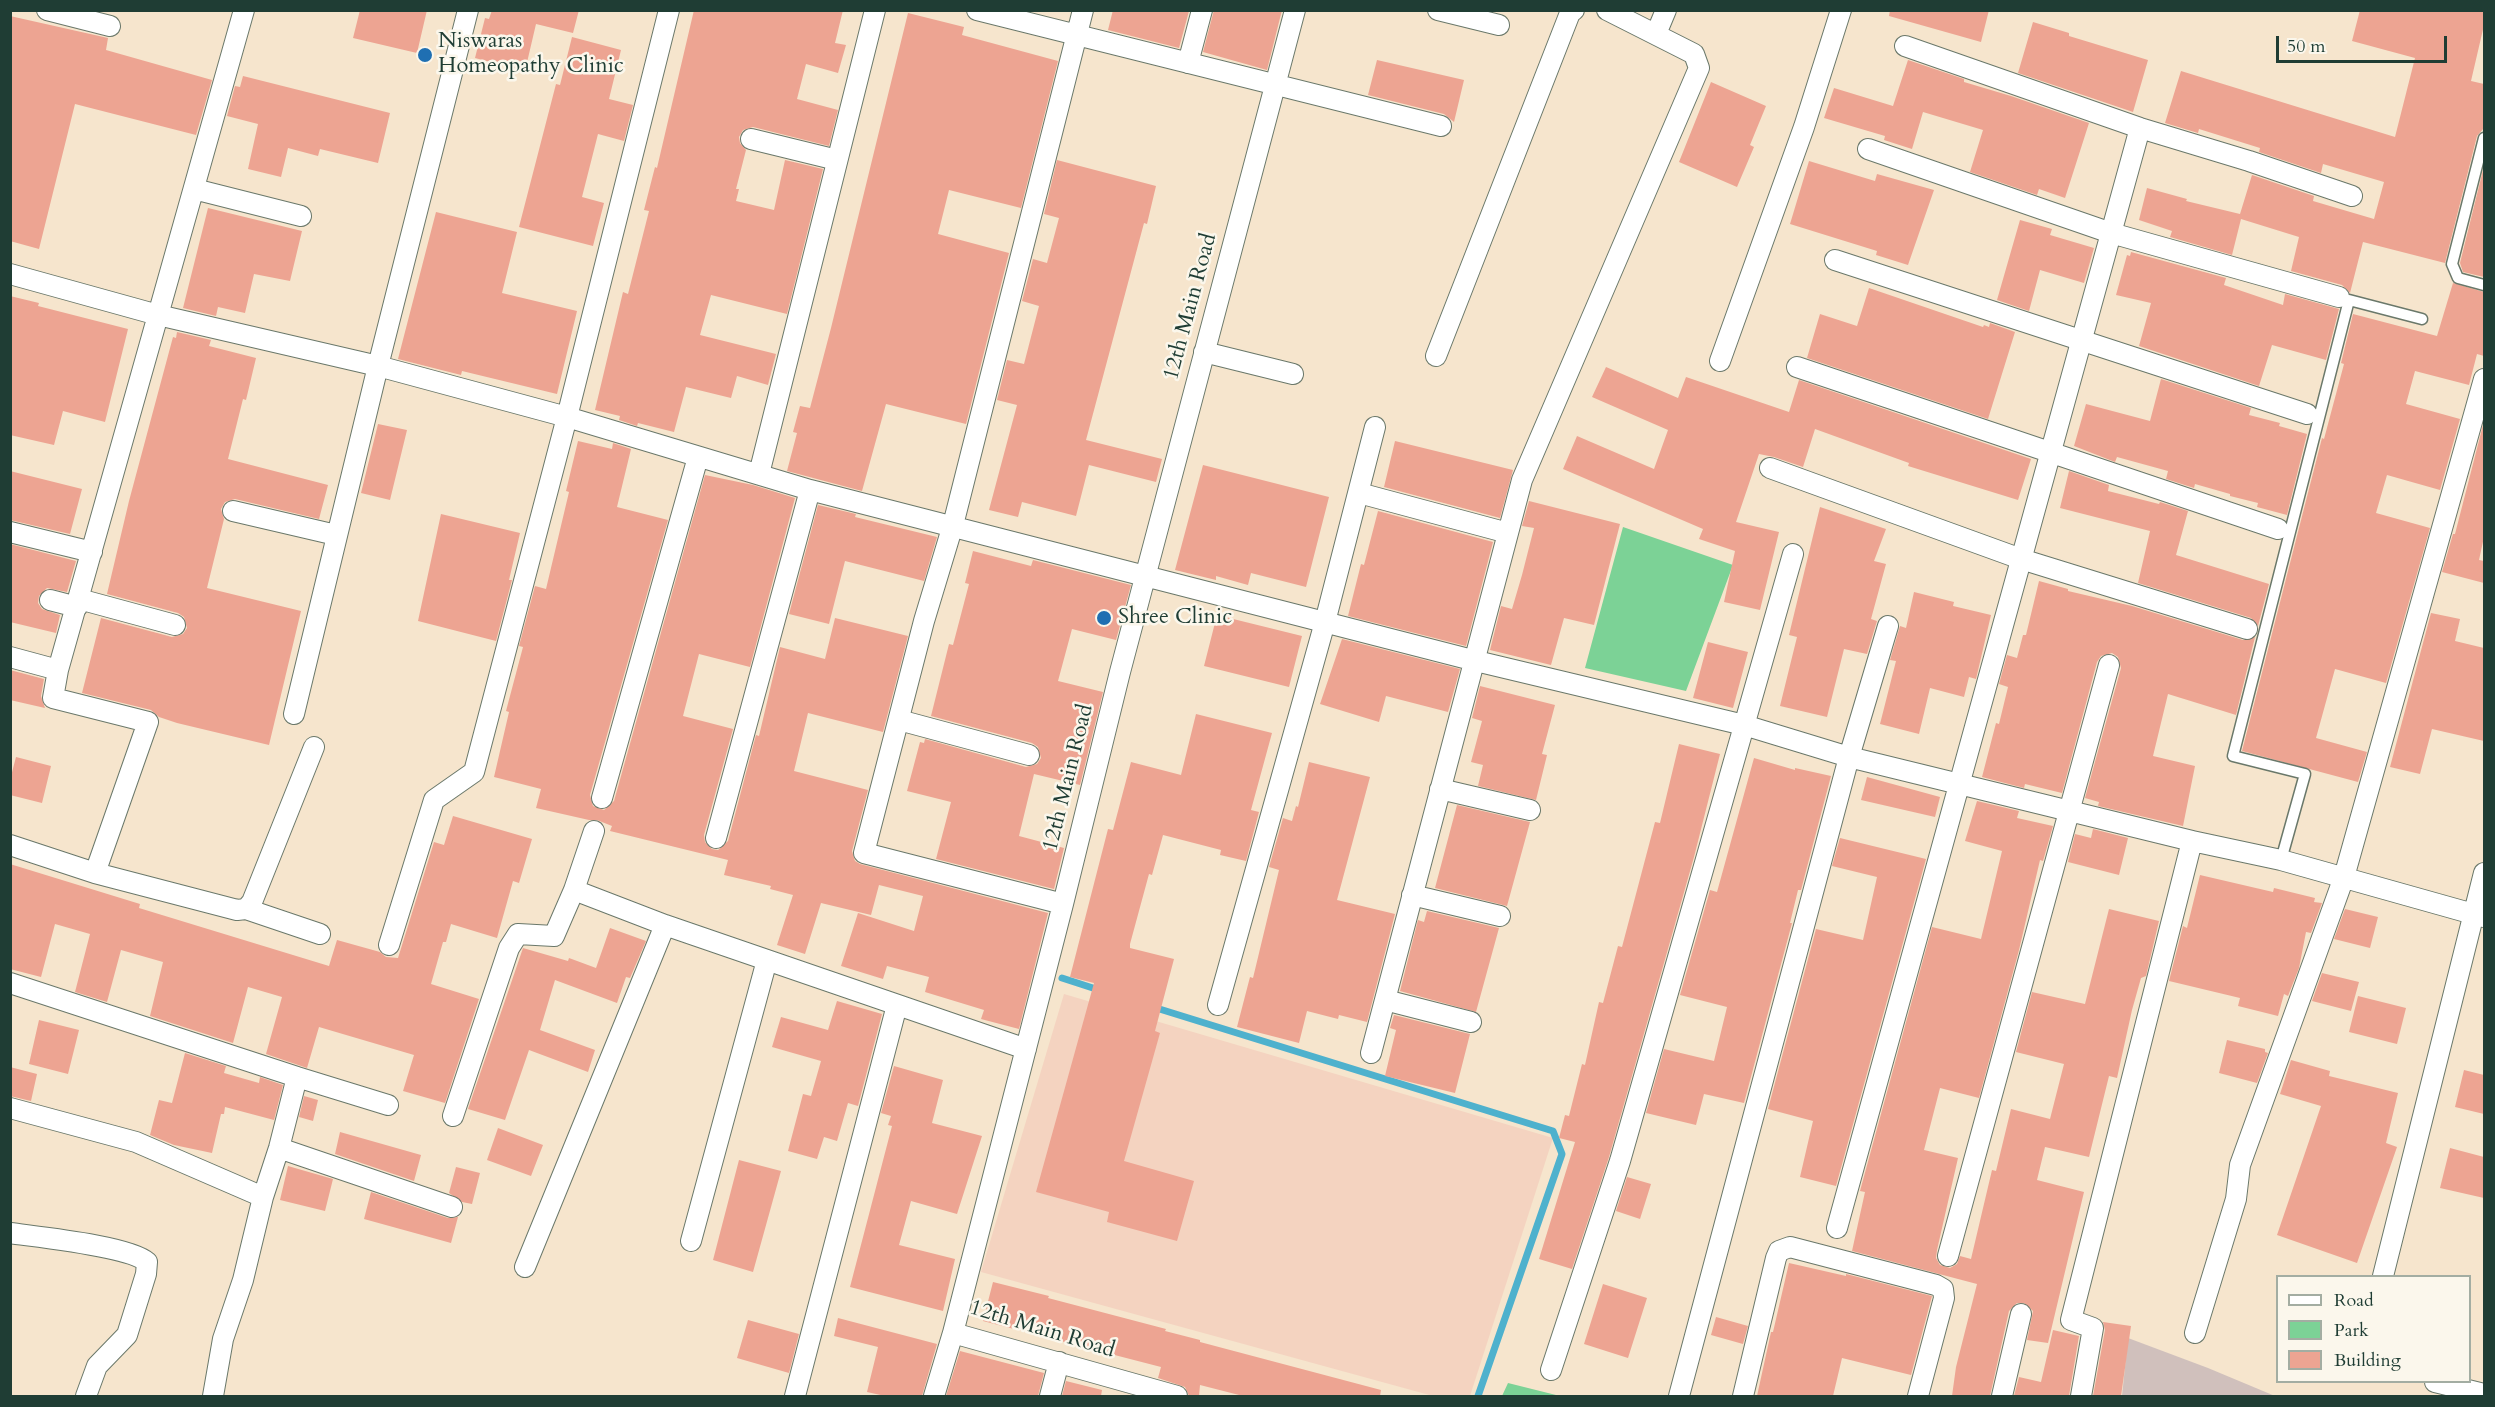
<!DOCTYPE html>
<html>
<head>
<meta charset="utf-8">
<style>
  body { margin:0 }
  #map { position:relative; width:2495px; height:1407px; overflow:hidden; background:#f6e5cd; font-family:Cardo,serif }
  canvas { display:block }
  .frame { position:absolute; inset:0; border:12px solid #1f3d34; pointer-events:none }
  .legend { position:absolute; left:2276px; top:1275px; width:195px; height:108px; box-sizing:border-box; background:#fbf7ec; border:2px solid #a3ada2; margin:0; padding:8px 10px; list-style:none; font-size:18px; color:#1f3d34 }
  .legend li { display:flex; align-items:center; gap:12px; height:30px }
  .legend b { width:30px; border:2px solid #a3ada2 }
  .scale { position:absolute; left:2276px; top:36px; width:171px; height:27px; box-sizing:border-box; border:3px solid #1f3d34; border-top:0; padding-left:8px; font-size:18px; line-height:21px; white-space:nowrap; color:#1f3d34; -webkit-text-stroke:4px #fbf7ec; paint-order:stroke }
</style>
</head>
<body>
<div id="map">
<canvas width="2495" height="1407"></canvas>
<div class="frame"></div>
<ul class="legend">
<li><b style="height:8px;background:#fff"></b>Road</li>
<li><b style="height:16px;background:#7cd296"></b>Park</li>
<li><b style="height:16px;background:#eda492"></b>Building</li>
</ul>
<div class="scale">50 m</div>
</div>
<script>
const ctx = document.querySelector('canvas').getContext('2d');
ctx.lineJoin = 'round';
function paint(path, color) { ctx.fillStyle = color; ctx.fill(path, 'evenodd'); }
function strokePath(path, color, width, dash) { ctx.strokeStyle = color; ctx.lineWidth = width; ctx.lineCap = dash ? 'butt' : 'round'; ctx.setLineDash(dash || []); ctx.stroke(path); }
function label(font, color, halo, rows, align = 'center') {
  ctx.font = font + ' Cardo,serif'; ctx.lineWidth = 5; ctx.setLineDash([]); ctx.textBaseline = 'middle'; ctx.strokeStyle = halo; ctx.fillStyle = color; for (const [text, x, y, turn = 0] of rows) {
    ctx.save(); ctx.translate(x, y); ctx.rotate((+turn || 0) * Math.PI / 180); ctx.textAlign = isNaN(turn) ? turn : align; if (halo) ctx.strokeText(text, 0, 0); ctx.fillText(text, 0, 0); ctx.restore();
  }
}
paint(new Path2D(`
  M1064,994l489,144 -83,258h-37l-452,-124z`), '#f4d3c0');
paint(new Path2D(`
  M2128,1338l80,30 67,28h-153z`), '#d0c0bc');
paint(new Path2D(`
  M1623,527l110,38 -47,126 -101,-23z
  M1508,1383l52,13h-58z`), '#7cd296');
strokePath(new Path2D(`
  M1062,978l37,12
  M1153,1007l400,124 9,23 -84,242`), '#4eb1cd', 7);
paint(new Path2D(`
  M360,10h67l-10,43 -64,-15z
  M492,10h87l-6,23 -37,-9 -11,47 -50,-13 10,-40 4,1z
  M694,10h149l-8,33 11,2 -8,28 -32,-9 -9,35 41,11 -9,36 -76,-19 -10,3 -4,7 1,6 6,7 -10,39h3l-3,12 38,9 11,-50 38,9 -36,145 -76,-19 -11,40 76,19 -8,31 -31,-9 -6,22 -45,-11 -12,45 -36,-9 -1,3 -18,-6 1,-4 -25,-6 28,-118 5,2 21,-83 -5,-1 11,-43 2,1z
  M1113,10l76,1 -10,37 -71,-18z
  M1214,10h68l-15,60 -64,-18z
  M1890,10h99l-8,32 -92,-26z
  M2360,10h124v15l-13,56 13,3v44l-7,8 -32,127 -82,-21 -13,51 -8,-8 -51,-14 8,-34 -58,-18 -9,36 -62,-18 2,-6 -33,-11 8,-32 40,11 -1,2 54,13 12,-39 62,21 -1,5 61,18 10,-37 -61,-18 -2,9 -62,-21 1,-4 -61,-19 -1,4 -33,-10 16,-52 214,66 20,-79 -63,-17z
  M908,13l56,14 -2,8 96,26 -37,147 -72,-18 -11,44 71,19 -43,171 -80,-20 -24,87 -75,-20 10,-38 -4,-1 7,-26 10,2 21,-80z
  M10,16l98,22 -2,12 106,30 -16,55 -121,-31 -36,145 -29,-8z
  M2033,22l36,11v3l79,24 -15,52 -115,-39z
  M572,37l49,13 -12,49 24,6 -9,36 -26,-7 -16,63 22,6 -11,43 -74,-19 37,-143 4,1z
  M1377,60l87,20 -10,42 -10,-8 -76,-19z
  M1908,60l56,19v3l47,14 78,27 -24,75 -26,-9 -2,6 -67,-23 13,-42 -60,-18 -11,37 -28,-9 1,-4 -61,-18 10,-30 59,18z
  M243,76l147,37 -12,50 -58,-14 -2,7 -30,-8 -7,29 -33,-8 10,-45 -31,-8 8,-30 5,1z
  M1711,82l55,24 -16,39 4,2 -17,40 -58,-25z
  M1057,160l99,26 -9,38 -3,-1 -58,217 76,19 -6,23 -67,-17 -13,51 -54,-14 -4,15 -29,-7 28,-105 -20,-5 10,-40 17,4 15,-58 -17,-5 11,-42 14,4 12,-45 -15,-4z
  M1809,161l66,20 2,-7 57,16 -26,75 -32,-10 1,-4 -87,-27z
  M2484,166v111l-21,-5 -3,-9z
  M208,208l94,23 -12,50 -36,-7 -9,39 -27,-6 -2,9 -33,-8z
  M436,212l81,20 -15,61 75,18 -20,83 -95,-23 -1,4 -63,-16z
  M2020,220l32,9 -2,6 44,13 -10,35 -44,-13 -11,41 -32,-11z
  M2131,252l95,26 -2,7 59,20 2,-11 54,15 -13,51 -54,-15 -13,41 -120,-40 12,-43 -35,-8 11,-40 3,1z
  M2453,283l31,9v64l-7,-2 -8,31 -54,-14 -9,33 54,15 -20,71 -53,-15 -11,38 54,15 -44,155 -51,-14 -19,69 51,14 -9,30 -116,-31 80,-313 2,1 20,-75 -3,-1 12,-49 84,22z
  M1869,288l114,39 1,-2 5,2 1,-4 25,9 -27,87 -181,-61 13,-44 37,12z
  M10,296l29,7 -1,3 90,23 -23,93 -42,-11 -9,34 -44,-10z
  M177,332l34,8 -2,6 47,12 -10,42 -3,-1 -15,60 100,26 -9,34 -84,-20 -10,3 -4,7 3,10 -17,69 94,23 -32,134 -92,-22 -18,-6 -8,-7 -69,-17 19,-75 71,19 11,-3 4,-6 -3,-11 -6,-4 -71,-19 22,-93 44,-164 3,1z
  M1606,367l72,31 8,-21 103,35 10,-32 232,79 -13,41 -110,-34 1,-3 -94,-34 -12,38 -29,-10 -15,-3 -23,68 43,10 -19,78 -36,-8 11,-51 -36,-12 4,-10 -140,-60 14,-33 77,33 14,-39 -76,-33z
  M2161,379l90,29 -2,7 31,8 -1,3 28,8 -20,81 -30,-8 1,-4 -28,-7v-2l-35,-10 -1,4 -28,-9 2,-8 -51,-14 -2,5 -41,-16 12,-42 64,17z
  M378,424l29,6 -17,70 -29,-7z
  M2483,425l1,112 -5,23 5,1v22l-42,-11 11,-38h2z
  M578,441l34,8 1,-6 18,6 -14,58 51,13 -78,275 3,11 11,4 10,-9 91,-326 48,10 42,13 -45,169 -51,-13 -16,62 50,13 -29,106 1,7 7,7 6,1 10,-9 28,-106 3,1 21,-89 45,12 10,-41 73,18 -25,96 -75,-19 -14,58 74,19 -16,61 3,10 5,3 188,49 -29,116 -38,-10 3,-9 -59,-18 4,-15 -42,-11 -4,13 -42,-13 17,-53 56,18 9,-35 -44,-11 -8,30 -50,-12 -16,51 -28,-9 16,-50 -23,-6 1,-3 -47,-11 4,-15 -118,-29 2,-5 -15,-6h-8l-53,-12 5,-19 -47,-12 15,-65 -3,-1 17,-64 -4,-1 16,-60 11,3 23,-97 -3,-1z
  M1395,441l118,29 -13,48 -116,-31z
  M1203,465l126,32 -23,90 -55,-14 -3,12 -32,-9v4l-41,-10z
  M10,471l72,18 -12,45 -60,-14z
  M2069,471l40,14 -1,6 51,13 1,-2 28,9 -12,44 93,29 -11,42 -7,-8 -113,-35 12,-52 -90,-23z
  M1529,501l91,23 -26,101 -30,-7 -13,47 -61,-15 11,-44 11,3 10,-34 12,-47 -12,-2z
  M818,505l38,9 -1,3 82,20 -13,44 -79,-20 -16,63 -40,-10z
  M1820,507l66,22 -12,32 12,3 -15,55 6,2 -10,33 -23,-5 -17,68 -47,-11 17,-69 -8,-2z
  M1378,511l115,31 -27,104 -118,-30 13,-52 3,1z
  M441,514l79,19 -11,47h3l-16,61 -78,-20z
  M10,544l66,17 -9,31 -20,-4 -8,8 -1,7 4,6 18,6 -4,18 -46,-11z
  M973,551l58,15 2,-6 98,25 -15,55 -44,-11 -14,52 45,11 -23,93 -46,-11 -15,62 45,12 -10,41 -118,-30 15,-57 -44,-11 13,-49 4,1 1,-4 101,28 11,-3 4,-6 -3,-11 -6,-4 -101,-27 18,-72 4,1 16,-61 -4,-1z
  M2039,581l29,8v2l64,15 111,34 12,-3 -19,78 -68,-21 -15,62 42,10 -12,60 -85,-20 1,-4 -14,-4 36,-130 -3,-11 -6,-4 -11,3 -4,6 -35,131 -37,-9 -1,4 -42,-11 14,-54 3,1 9,-37 -9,-3 8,-29 10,3 6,-23h3z
  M1914,592l40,10 -1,4 38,9 -15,64 -7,-2 -5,20 -34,-9 -11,46 -39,-10 16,-63 -6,-1 10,-34 6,2z
  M2431,613l29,6 -5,22 29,7v93l-52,-12 -12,45 -30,-7z
  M1217,615l85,21 -13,51 -85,-21z
  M1342,639l118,30 -12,43 -62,-16 -7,26 -59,-18z
  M1708,642l40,10 -15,56 -40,-10z
  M10,670l34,9 -3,17 4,12 -35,-8z
  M1480,686l75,19 -13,49 5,1 -11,45 -58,-14 5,-21 -12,-3 11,-41 -10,-3z
  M1196,714l76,19 -21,77 8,2 -13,49 -26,-6 1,-5 -58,-15 -11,40 -3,-1 -19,70v4l44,11 -19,72 5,2 -36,128 70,20 -17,60 -70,-19 2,-10 -73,-20 58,-209 -24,-6 38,-148 5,1 18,-68 50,13z
  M1679,744l41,10 -26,103 -85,300 -37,112 -33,-10 36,-117 -16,-4 6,-23 4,1 13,-52 3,1 14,-63 4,1 15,-57 4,1 33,-125 5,1z
  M16,757l35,9 -9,37 -32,-8v-15z
  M1754,758l41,12v-2l36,8 -30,114h-3l-8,33h2l-48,180 -40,-9 -8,31 -50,-12 18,-64 50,12 13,-54 -47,-12 30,-105 7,2z
  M1309,762l61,15 -33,123 58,14 -28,108 -28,-7 -1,4 -31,-8 -8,32 -62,-16 13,-50 3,1 26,-108 -10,-3 14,-49 9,3 4,-15 2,1z
  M1867,777l73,20 -5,20 -74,-17z
  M1977,801l42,10 -2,7 36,8 -10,35 -3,-1 -21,90 -40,148 -39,-10 -16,62 34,8 -21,92 -1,8 4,7 10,3 7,-4 3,-8 11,3 21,-89 4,1 15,-62 39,10 14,-55 -48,-12 16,-60 53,12 24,-95 50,12 -13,55 -5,2 -9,32 -15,68 -8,-2 -20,81 -44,-10 -8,33 47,12 -36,151 -21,-3 6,-29 -9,-8h-7l-8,8 -19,85h-38l4,-29 21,-83 -125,-33 13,-59 -5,-1 72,-264 49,12 21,-88 -37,-10z
  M1457,805l73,17 -23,84 -72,-18z
  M453,816l79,23 -13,44 -6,-2 -16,57 -46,-14 -5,18h-3l-12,42 48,15 -34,104 -42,-12 11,-36 -95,-28 -12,41 -41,-14 16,-57 -34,-10 -15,56 -83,-27 13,-54 -42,-12 -14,52 -32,-10 15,-58 -35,-10 -14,53 -31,-8v-105l130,40 -1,4 190,58 8,-26 43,12 6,5 12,1 36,-116 10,3z
  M2093,829l35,9 -9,37 -51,-13 7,-28 16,4z
  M1840,838l86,21 -90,327 -36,-9 13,-56 -45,-12 48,-180 47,11 14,-63 -45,-11z
  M2200,875l73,17 1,-4 41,10 -1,4 8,1 -11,30 -5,-1 -7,36 -11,28 -4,-2 -6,22 -40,-10 2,-8 -71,-17 14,-55 4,2z
  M2345,909l33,8 -8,31 -36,-9z
  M1427,911l72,17 -23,84 -76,-21 18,-71 6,2z
  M610,928l36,13 -16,37 -4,-1 -9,26 -62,-23 -15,50 55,20 -7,22 -59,-22 -24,70 -37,-11 55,-161 45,13 1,-3 27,10z
  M2322,973l37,9 -8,29 -39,-10z
  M2358,996l48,12 -9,36 -48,-12z
  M837,1001l45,13 -24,92 -10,-3 -11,38 -13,-4 -7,22 -29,-8 15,-57 8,2 10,-35 -49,-14 9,-30 47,13z
  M1394,1015l76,19 -15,59 -70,-17 11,-46 -6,-2z
  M39,1020l40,10 -11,44 -39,-10z
  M2227,1040l38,9v3l3,1 -11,30 -38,-10z
  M185,1053l41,13 -2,7 35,10 1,-6 23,8 -9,35 -49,-13 -1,7h-3l-9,39 -38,-8 -24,-10 9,-35 13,3z
  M2291,1060l39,11 -1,5 69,17 -12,50 11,4 -40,116 -80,-28 44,-129 -41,-12z
  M894,1066l49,14 -11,43 50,13 -25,78 -46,-13 -12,44 56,14 -12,52 -93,-24 42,-161 -4,-1 3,-9 -10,-3z
  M10,1067l27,7 -6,27 -21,-5z
  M2464,1070l20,5v39l-29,-7z
  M304,1096l14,4 -5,21 -14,-4z
  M498,1128l45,17 -12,31 -44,-16z
  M340,1132l81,23 -7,26 -79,-27z
  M2450,1148l34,9v41l-44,-10z
  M739,1160l42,11 -28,101 -40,-12z
  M288,1166l45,13 -8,32 -45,-11z
  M456,1167l24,6 -8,31 -10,-2 -13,-9z
  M1627,1177l24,7 -11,35 -24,-8z
  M371,1192l77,26 10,-1 -7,26 -87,-24z
  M1789,1263l57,13v-2l86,22 -21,79 -69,-17 -9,38h-76l14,-64h2z
  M993,1282l56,14 -1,2 118,31 -1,2 35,9v2l181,48 -1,6h-137l-43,-11 -1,11h-10l-4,-9 -27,-9 3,-11 -178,-46z
  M1603,1284l44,14 -19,60 -44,-14z
  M1716,1317l32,9 -5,18 -32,-9z
  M838,1318l99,26 -15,52h-37l-18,-4 11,-45 -44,-11z
  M748,1320l51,14 -10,39 -52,-15z
  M2103,1322l28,4 -10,70h-28l12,-66z
  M2053,1330l26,6 -10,60h-55l5,-19 22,5z
  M960,1351l84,22 -6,23h-92z
  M1066,1381l36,9 -1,6h-39z`), '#eda492');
const service = new Path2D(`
  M2484,138l-32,126 6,14 26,7
  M2281,860l24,-86 -72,-18 116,-456 73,19`);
const minor = new Path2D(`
  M47,10l63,16
  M977,10l464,116
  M1438,10l61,15
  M1656,34l10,-24
  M1905,46l235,82 109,33 103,35
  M1188,63l14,-53
  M751,139l86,21
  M1868,149l243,84 228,64
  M194,189l107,27
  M1835,260l472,154
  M10,274l148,41 220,51 189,51 243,73 666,171 268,64 105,32 343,84 89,19 203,57
  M1204,352l89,22
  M1436,356l134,-343 4,-3
  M1720,361l84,-234 37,-117
  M1797,367l481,162
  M1770,468l251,91 226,70
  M759,474l116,-464
  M1359,493l149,40
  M233,511l103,24
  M10,532l82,20
  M79,599l96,26
  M50,600l27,7
  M10,657l48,13
  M294,714l84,-348 90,-356
  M899,720l130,35
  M1440,789l90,21
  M602,798l96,-341
  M716,838l94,-348
  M10,845l85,28 142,37 9,-1 6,-7 62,-155
  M95,873l53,-151 -95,-24 5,-28 186,-660
  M574,890l91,35 361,124
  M1412,895l88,21
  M1063,904l-199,-51 60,-232 29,-96 130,-515
  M246,909l74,25
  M389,945l45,-145 40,-28 93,-355 102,-407
  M10,983l287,94 -18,71 -16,49 -20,83 -20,59 -10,57
  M1385,1000l86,22
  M1218,1005l107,-383 50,-195
  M1371,1053l151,-573 177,-412 -5,-14 -87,-44
  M297,1077l91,28
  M10,1108l126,34 127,55
  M453,1116l56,-168 9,-14 36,2 20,-46 20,-59
  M279,1148l173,59
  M1837,1228l303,-1100
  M10,1233c28,4 119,13 137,29l-1,12 -19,61 -30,31 -11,30
  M691,1241l76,-281
  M1948,1256l161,-591
  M525,1267l140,-342
  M2383,1276l101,-403
  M2195,1333l41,-134 4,-34 104,-288 140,-498
  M1551,1370l69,-209 173,-607
  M2435,1382l49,12
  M795,1396l102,-391
  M934,1396l19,-63
  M1050,1396l9,-34
  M1177,1396l-224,-63 110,-429 57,-232 175,-662
  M1679,1396l170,-639 39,-131
  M1743,1396l33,-138 3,-7 11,-4 146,38 7,4 1,9 -26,98
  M2002,1396l19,-82
  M2081,1396l12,-68 -22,-8 121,-479`);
strokePath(service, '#6a786a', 13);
strokePath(minor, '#6a786a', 22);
strokePath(service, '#fff', 10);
strokePath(minor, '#fff', 20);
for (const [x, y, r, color] of [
  [425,55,8,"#1f6fb2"],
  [1104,618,8,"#1f6fb2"]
]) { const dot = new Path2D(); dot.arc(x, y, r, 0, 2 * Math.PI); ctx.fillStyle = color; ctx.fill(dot); strokePath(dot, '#fbf7ec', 2); }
label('22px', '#1f3d34', '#fbf7ec', [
  ["Niswaras",438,42],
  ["Homeopathy Clinic",438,67],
  ["Shree Clinic",1118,618]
], 'left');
label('22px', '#1f3d34', '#fbf7ec', [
  ["12th Main Road",1191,307,-75],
  ["12th Main Road",1069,778,-76],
  ["12th Main Road",1042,1330,17]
]);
</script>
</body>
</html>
